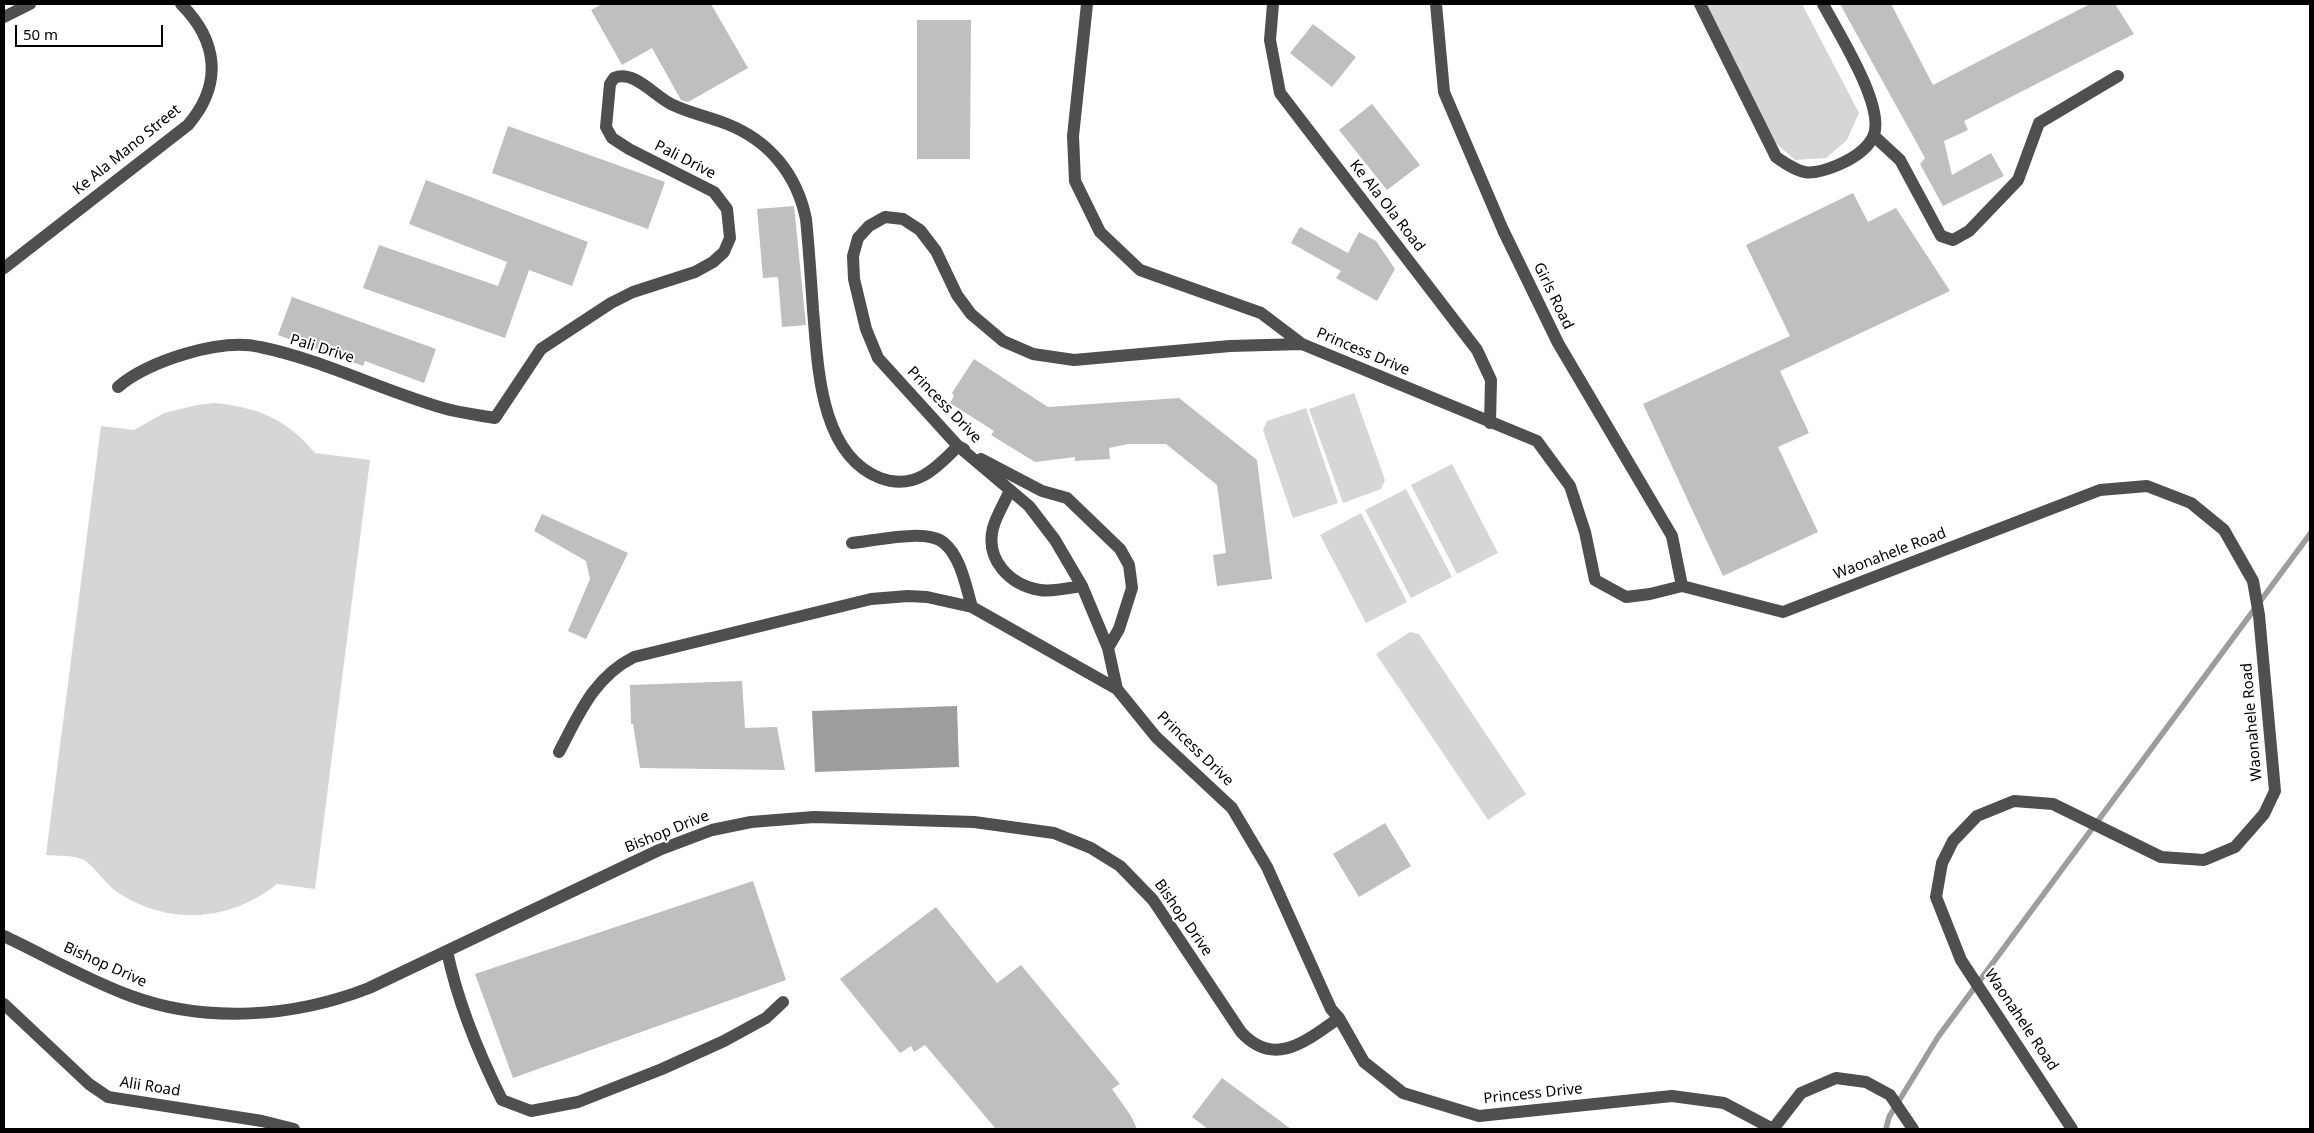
<!DOCTYPE html>
<html>
<head>
<meta charset="utf-8">
<style>
  body { margin:0 }
  #map { position:relative; width:2314px; height:1133px; overflow:hidden; background:#fff; font-family:"Noto Sans",sans-serif }
  canvas { display:block }
  .frame { position:absolute; inset:0; border:5px solid #000; pointer-events:none }
  .scale { position:absolute; left:15px; top:25px; width:148px; height:22px; box-sizing:border-box; border:2px solid #000; border-top:0; padding-left:6px; font-size:15px; line-height:18px; white-space:nowrap; color:#000; -webkit-text-stroke:4px #fff; paint-order:stroke }
</style>
</head>
<body>
<div id="map">
<canvas width="2314" height="1133"></canvas>
<div class="frame"></div>
<div class="scale">50 m</div>
</div>
<script>
const ctx = document.querySelector('canvas').getContext('2d');
ctx.lineJoin = 'round';
function paint(path, color) { ctx.fillStyle = color; ctx.fill(path, 'evenodd'); }
function strokePath(path, color, width, dash) { ctx.strokeStyle = color; ctx.lineWidth = width; ctx.lineCap = dash ? 'butt' : 'round'; ctx.setLineDash(dash || []); ctx.stroke(path); }
function label(font, color, halo, rows, align = 'center') {
  ctx.font = font + ' "Noto Sans",sans-serif'; ctx.lineWidth = 4; ctx.setLineDash([]); ctx.textBaseline = 'middle'; ctx.strokeStyle = halo; ctx.fillStyle = color; for (const [text, x, y, turn = 0] of rows) {
    ctx.save(); ctx.translate(x, y); ctx.rotate((+turn || 0) * Math.PI / 180); ctx.textAlign = isNaN(turn) ? turn : align; if (halo) ctx.strokeText(text, 0, 0); ctx.fillText(text, 0, 0); ctx.restore();
  }
}
paint(new Path2D(`
  M1706,4h96l57,109 -12,27 -21,18 -31,2 -24,-21z
  M1354,393l31,87 -4,9 -38,14 -34,-94z
  M214,403c43,4 73,16 101,50l55,7 -55,429 -38,-5c-46,37 -106,42 -157,10 -13,-8 -26,-28 -36,-34 -9,-5 -28,-4 -38,-5l55,-429 33,4 30,-17 33,-8z
  M1306,408l32,95 -45,15 -30,-88 4,-9z
  M1452,464l46,89 -41,21 -46,-89z
  M1406,489l46,88 -41,21 -46,-88z
  M1361,513l46,89 -41,21 -46,-88z
  M1410,632l9,2 107,160 -38,26 -112,-166z`), '#d6d6d6');
paint(new Path2D(`
  M957,706l2,61 -144,5 -3,-61z`), '#9d9d9d');
strokePath(new Path2D(`
  M1886,1129l3,-12 49,-80 372,-503`), '#9d9d9d', 5.5);
paint(new Path2D(`
  M602,4h109l37,64 -60,34 -7,-2 -29,-52 -30,17 -31,-55z
  M1840,4h51l42,81 157,-81h25l19,30 -170,87 4,9 -24,11 8,34 39,-22 13,23 -61,30 -23,-42 5,-6z
  M917,20h54l-1,139h-53z
  M1313,24l43,33 -24,30 -42,-34z
  M1372,104l48,61 -33,25 -48,-60z
  M508,126l157,56 -17,47 -156,-56z
  M426,180l162,62 -16,44 -43,-16 -24,68 -142,-50 16,-43 119,41 9,-24 -98,-38z
  M1853,193l15,29 28,-14 54,83 -170,80 29,62 -31,14 40,85 -95,44 -80,-172 147,-68 -44,-91z
  M794,206l12,119 -24,2 -4,-50 -15,1 -6,-69z
  M1300,227l48,26 11,-21 17,9 19,28 -18,32 -41,-23 5,-7 -50,-28z
  M292,297l144,52 -12,34 -59,-22 -2,5 -85,-31z
  M974,359l74,48 131,-9 78,62 15,119 -55,7 -4,-31 13,-2 -9,-68 -51,-41h-38l-19,4 1,11 -35,2v-4l-40,5 -44,-27 3,-4 -44,-28 4,-7 -2,-3z
  M542,514l86,39 -42,86 -18,-8 22,-52 -4,-18 -52,-30z
  M742,681l3,47 32,-1 8,43 -145,-2 -7,-44h-2l-1,-39z
  M1385,823l26,43 -52,31 -26,-43z
  M753,881l33,99 -273,98 -38,-104z
  M936,907l61,76 24,-18 99,119 -8,5 19,27 6,13h-141l-71,-84 -11,7 -3,-6 -11,7 -60,-74z
  M1222,1078l69,51h-83l-16,-12z`), '#bfbfbf');
strokePath(new Path2D(`
  M1087,4l-14,132 2,45 25,51 40,38 121,43 41,31
  M1273,4l-3,36 10,53 197,257 14,30 -1,43
  M1436,4l8,88 59,138 55,113 114,193 10,50
  M1700,4l76,153c26,18 33,20 62,8 14,-6 28,-14 35,-28 14,-29 -36,-106 -50,-133
  M4,17l26,-13
  M1874,136l26,24 41,76 12,4 16,-9 49,-51 21,-57 79,-47
  M4,268l184,-143c35,-41 30,-84 -7,-121
  M118,387c29,-26 103,-49 142,-40 63,13 121,43 183,61 17,5 35,7 52,10l46,-69 70,-46 22,-11 62,-20 18,-10 11,-10 6,-14 -3,-29 -13,-17 -85,-43 -17,-11 -6,-11 4,-43 4,-6c20,-9 41,19 59,27 17,8 36,12 54,19 43,17 70,51 79,95 3,30 5,61 7,91 5,55 6,144 67,168 34,13 56,-9 78,-32l6,3
  M981,459l61,32 25,7 53,51 9,16 3,23 -13,41 -11,19
  M1010,490c-5,12 -14,26 -17,38 -8,32 17,57 47,62 12,2 29,-2 42,-4
  M852,543c22,-2 75,-15 92,0 17,14 22,44 28,64
  M559,752c20,-38 35,-75 75,-95l237,-58 37,-3 19,1 45,10 145,82
  M4,936c42,20 83,44 127,60 76,28 164,21 238,-8l290,-138 53,-20 39,-8 63,-5 160,5 80,11 37,15 29,18 33,34 88,132c34,37 66,8 98,-14
  M447,951c11,53 31,101 55,149l29,11 47,-9 84,-33 62,-28 42,-23 17,-16
  M4,1004l85,80 19,13 154,24 32,8
  M1773,1129l-49,-26 -52,-7 -193,20 -76,-23 -39,-31 -25,-44 -8,-9 -64,-142 -35,-59 -76,-71 -39,-48 -9,-41 -26,-62 -27,-46 -26,-34 -71,-60 -80,-88 -12,-29 -12,-50 -1,-23 5,-18 11,-12 16,-9 18,2 17,11 16,21 21,44 14,19 32,27 30,13 41,6 156,-14 72,-2 235,97 33,45 15,46 10,48 31,17 24,-3 32,-8 101,26 317,-122 47,-4 44,17 33,27 29,51 6,34 16,176 -11,23 -29,33 -31,13 -43,-3 -108,-53 -39,-3 -37,15 -24,25 -11,22 -6,34 25,63 111,169
  M1773,1129l28,-36 35,-15 30,4 24,13 23,34`), '#4f4f4f', 12);
label('15px', '#000', '#fff', [
  ["Ke Ala Mano Street",127,150,-39],
  ["Pali Drive",685,160,27],
  ["Ke Ala Ola Road",1387,206,52],
  ["Girls Road",1553,296,64],
  ["Pali Drive",322,349,17],
  ["Princess Drive",1363,352,23],
  ["Princess Drive",944,405,46],
  ["Waonahele Road",1890,554,-21],
  ["Waonahele Road",2252,722,-95],
  ["Princess Drive",1195,749,44],
  ["Bishop Drive",667,832,-22],
  ["Bishop Drive",1183,918,55],
  ["Bishop Drive",105,965,24],
  ["Waonahele Road",2021,1020,56],
  ["Alii Road",150,1087,9],
  ["Princess Drive",1533,1094,-6]
]);
</script>
</body>
</html>
